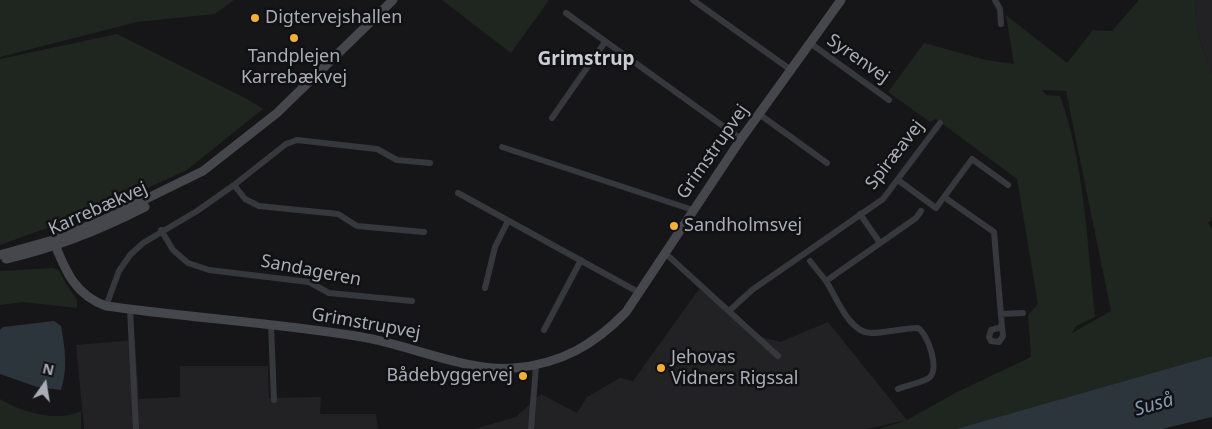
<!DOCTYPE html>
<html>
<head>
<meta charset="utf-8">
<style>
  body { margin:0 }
  #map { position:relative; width:1212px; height:429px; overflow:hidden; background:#161618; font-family:"Noto Sans",sans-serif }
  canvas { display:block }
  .north { position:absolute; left:20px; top:359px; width:50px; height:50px; -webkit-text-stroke:4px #111113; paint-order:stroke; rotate:13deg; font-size:14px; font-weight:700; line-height:20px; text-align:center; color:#a8adb8 }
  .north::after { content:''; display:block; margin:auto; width:18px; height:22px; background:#a8adb8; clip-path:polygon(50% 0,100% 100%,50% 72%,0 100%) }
</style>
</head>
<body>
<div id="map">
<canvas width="1212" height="429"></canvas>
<div class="north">N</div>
</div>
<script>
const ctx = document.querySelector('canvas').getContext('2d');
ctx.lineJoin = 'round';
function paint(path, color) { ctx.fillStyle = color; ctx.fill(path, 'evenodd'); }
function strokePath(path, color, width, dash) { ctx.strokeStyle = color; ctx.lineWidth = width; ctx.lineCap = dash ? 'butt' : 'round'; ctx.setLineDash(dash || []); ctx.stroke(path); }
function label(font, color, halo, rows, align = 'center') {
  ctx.font = font + ' "Noto Sans",sans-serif'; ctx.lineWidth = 5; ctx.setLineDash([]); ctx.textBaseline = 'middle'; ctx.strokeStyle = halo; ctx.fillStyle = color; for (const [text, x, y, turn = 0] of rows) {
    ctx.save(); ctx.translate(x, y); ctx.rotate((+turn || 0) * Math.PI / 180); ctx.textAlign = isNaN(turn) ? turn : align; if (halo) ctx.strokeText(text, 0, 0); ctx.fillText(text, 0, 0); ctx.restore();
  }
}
paint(new Path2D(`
  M1196,0h16v73l-12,-32 -5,-24z
  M699,289l63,48 18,5 48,-20 79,98 -41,9h-392l42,-12 25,-23 36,19 10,-16 33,-19 13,3z
  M135,340l4,59 41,-2v-31h88l1,32 52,-1 -1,17h56l2,15h-294l-8,-84z`), '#222225');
paint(new Path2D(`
  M0,0h234l-19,14 -78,8 -137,35z
  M442,0h107l-38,53z
  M1139,0h57l-1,17 5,24 12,32v146l-4,4 4,5v128l-256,73h-77l28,-9 50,-28 74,-35 -3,-42 10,-11 -21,-125 -81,-60 -6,3 -42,-30 36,-49 62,17 28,4 -8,-49 61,48 26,-33 19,1zM1042,90l24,1 45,220 -39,22 4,-7 19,-9c-8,-74 -10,-151 -35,-221l-14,-1z
  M117,34l130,65 16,10 -76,61 -81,37 -106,38v-186z
  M53,268l6,2 7,14 11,16v8l-54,-6 -23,3v-34z
  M0,399c22,13 56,24 81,12v18h-81z`), '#1e261f');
paint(new Path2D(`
  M54,321l7,5c4,22 7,42 0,64l-24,-3 -37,-13v-44l3,-3z
  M1212,356v61l-50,12h-206z`), '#2c353c');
strokePath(new Path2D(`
  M693,0l98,70
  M995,0l5,9 1,15
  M566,13l175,126
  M810,43l79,57
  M759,114l68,49
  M552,118l53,-76
  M502,147l191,63
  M898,180l38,28 36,-49 36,26
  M234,185l11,14 14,7 79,8 19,12 67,6
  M458,193l182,100
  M944,197l50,35 8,95 1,9 -4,6 -8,-1 -2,-4 2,-7 11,-3
  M860,214l20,29
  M161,230l12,20 15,13 21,7 100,12 20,11 83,8
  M665,253l113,103
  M810,261l16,20
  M485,288l10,-41 13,-26
  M106,306l13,-35 11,-16 13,-12 54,-32 37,-26 52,-41 11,-4 80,9 20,11 33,3
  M130,309l6,120
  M729,311l23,-21 131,-91 57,-76
  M1001,314l22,-1
  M271,325l3,75
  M544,330l37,-70
  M898,389c10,-4 23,-6 31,-11 11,-9 -1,-44 -11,-50 -16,0 -31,5 -47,5 -22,0 -35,-37 -45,-52l90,-63 5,-7
  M531,429l5,-63`), '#37383d', 6);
strokePath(new Path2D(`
  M53,240c12,29 21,55 53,66 85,12 172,17 256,31 48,8 105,35 152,31 47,-4 80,-23 112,-56l115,-173 100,-139
  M0,255l53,-15 50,-20 100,-49 74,-58 116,-113
  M6,259c49,-11 94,-29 139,-52`), '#45474d', 9);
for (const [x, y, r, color] of [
  [255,18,5,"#f2b134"],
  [294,38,5,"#f2b134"],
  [674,226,5,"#f2b134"],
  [661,368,5,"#f2b134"],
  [523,376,5,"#f2b134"]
]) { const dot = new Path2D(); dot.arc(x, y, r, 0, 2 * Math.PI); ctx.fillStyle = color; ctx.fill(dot); strokePath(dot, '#111113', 2); }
label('18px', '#a8adb8', '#111113', [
  ["Digtervejshallen",265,18],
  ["Tandplejen",294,57,"center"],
  ["Karrebækvej",294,78,"center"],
  ["Sandholmsvej",684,226],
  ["Jehovas",671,358],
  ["Vidners Rigssal",671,379],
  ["Bådebyggervej",513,376,"right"]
], 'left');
label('18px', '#a8adb8', '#111113', [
  ["Syrenvej",858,59,35],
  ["Grimstrupvej",713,152,-55],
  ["Spiræavej",895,155,-52],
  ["Karrebækvej",98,209,-24],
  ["Sandageren",311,271,11],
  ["Grimstrupvej",366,324,10]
]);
label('bold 19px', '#c9ccd4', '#111113', [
  ["Grimstrup",586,60]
]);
label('italic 19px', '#7f9bb3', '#111113', [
  ["Suså",1154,405,-16]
]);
</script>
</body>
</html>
